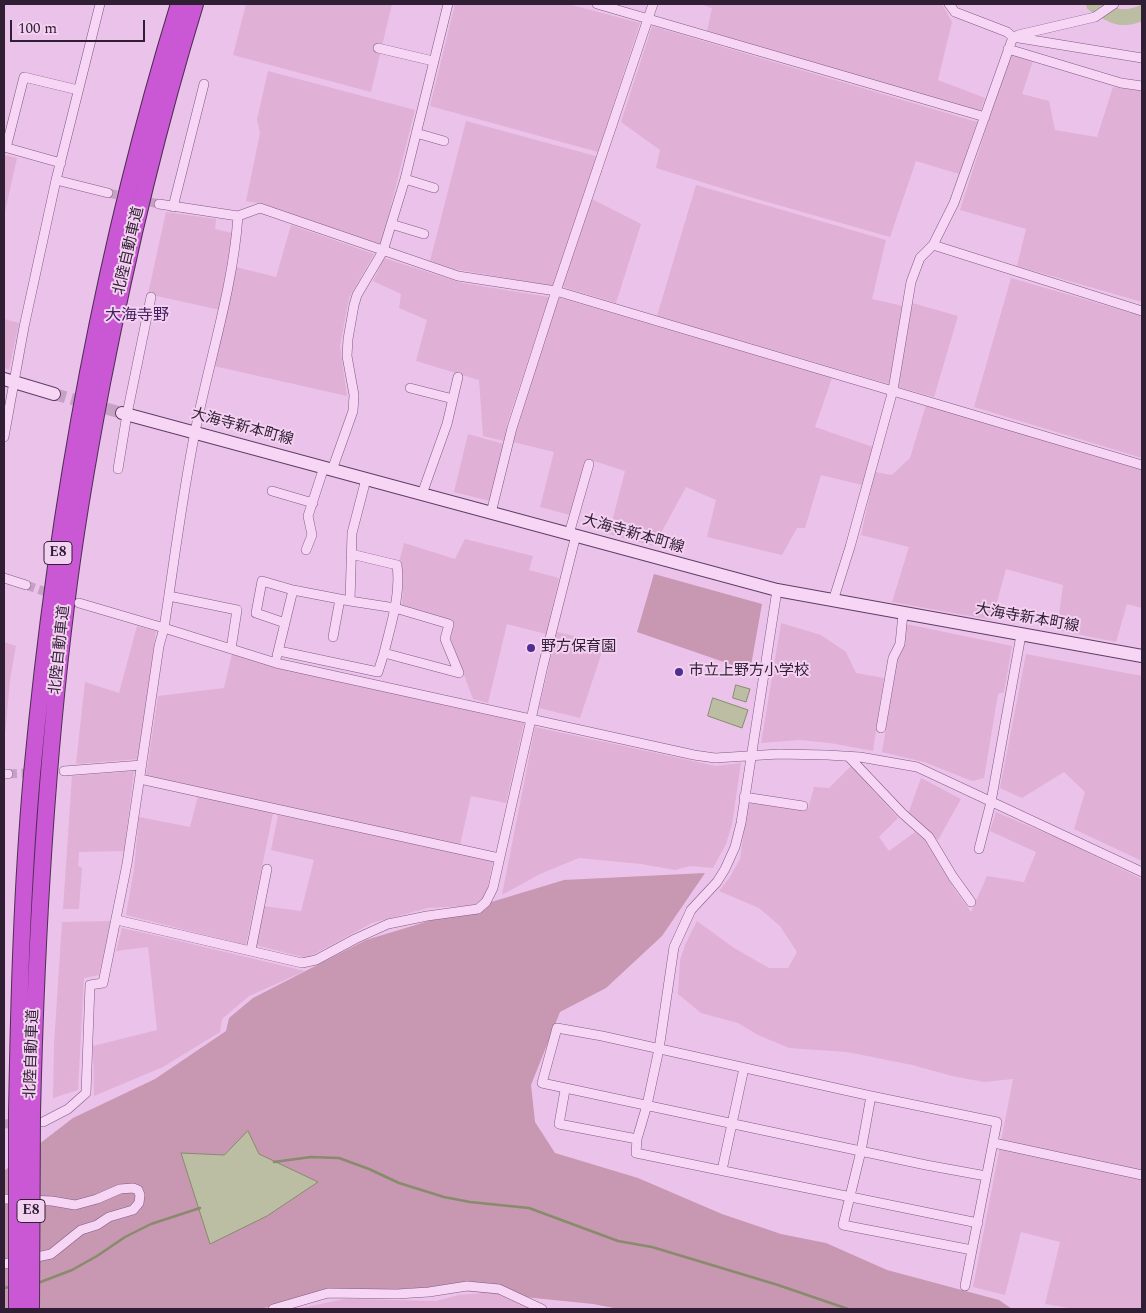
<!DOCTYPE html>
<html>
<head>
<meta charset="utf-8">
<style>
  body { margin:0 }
  #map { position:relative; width:1146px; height:1313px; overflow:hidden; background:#ebc2e9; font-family:Spectral,serif }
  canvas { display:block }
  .frame { position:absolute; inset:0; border:5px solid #301e34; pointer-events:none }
  .scale { position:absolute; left:10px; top:20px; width:135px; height:22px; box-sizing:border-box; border:2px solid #301e34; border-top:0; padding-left:6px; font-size:15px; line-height:18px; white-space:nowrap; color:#301e34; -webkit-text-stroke:4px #f3d1f1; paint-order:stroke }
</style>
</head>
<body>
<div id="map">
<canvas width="1146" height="1313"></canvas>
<div class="frame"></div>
<div class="scale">100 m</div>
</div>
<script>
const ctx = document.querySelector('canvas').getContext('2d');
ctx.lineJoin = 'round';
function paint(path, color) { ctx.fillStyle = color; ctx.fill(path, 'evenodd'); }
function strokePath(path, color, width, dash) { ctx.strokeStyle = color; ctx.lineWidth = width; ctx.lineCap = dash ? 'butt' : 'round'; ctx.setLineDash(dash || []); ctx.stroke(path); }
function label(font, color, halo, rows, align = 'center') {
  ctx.font = font + ' Spectral,"Noto Sans JP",serif'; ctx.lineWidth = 4; ctx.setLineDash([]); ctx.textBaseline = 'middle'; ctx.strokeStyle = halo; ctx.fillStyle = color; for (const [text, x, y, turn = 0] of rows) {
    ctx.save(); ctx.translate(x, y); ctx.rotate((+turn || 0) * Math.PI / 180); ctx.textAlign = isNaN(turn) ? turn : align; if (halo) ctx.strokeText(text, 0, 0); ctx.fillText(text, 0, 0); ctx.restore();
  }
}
paint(new Path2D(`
  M246,4h146l-21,88 -138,-37z
  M455,4h113l72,19 -42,129 -168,-46z
  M699,4h243l10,18 -14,58 47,18 -5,14 -273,-81 5,-23z
  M652,26l325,96 -18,52 -43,-13 -26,76 -133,-38 -101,-31 4,-18 -39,-28z
  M1010,54l23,7 -11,33 27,7 6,29 42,7 16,-50 29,4v211l-125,-36 9,-37 -66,-19z
  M268,71l147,39 -34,135 -119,-41 -16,-3 14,-68 -3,-14z
  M466,121l133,36 -46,129 -99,-17 -24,-8z
  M4,155l13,3 -13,58z
  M696,185l190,55 -14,59 31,7 -14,78 -232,-68z
  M592,199l49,25 -25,79 -53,-16 -1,-4z
  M166,212l50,7 -1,10 17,4 -12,77 -72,-16z
  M291,225l83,29 -25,44 -9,48 7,50 -133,-30 22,-99 40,10z
  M384,258l78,25 87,14 -42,127 -3,17 -21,-5 -4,-56 -63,-19 11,-41 -28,-12 2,-14 -28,-13z
  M1011,278l131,38v142l-168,-51z
  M557,297l275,81 -17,49 58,20 -11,38 -41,-10 -16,53h-8l-15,27 -75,-18 9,-37 -30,-13 -32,59 -45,-12 16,-63 -37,-12 -18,56 -30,-8 14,-55 -41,-10z
  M912,303l46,13 -24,81 -36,-10z
  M4,319l15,4 -10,47 -5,-2z
  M926,405l216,64v139l-15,-4 -11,38 -59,-12 6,-45 -57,-16 -14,51 -100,-18 17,-55 -48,-12 14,-63 17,3 18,-17z
  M468,434l36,10 -14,57 -36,-9z
  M465,539l68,17 -4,14 30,8 -13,56 -39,-10 -19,79 -15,-4 -22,-59 1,-17 -50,-18 1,-21 -4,-21 5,-20 51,16z
  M781,623l40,12 25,17 10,21 28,5 -11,73 -43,-8 -30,-3 -39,3z
  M906,624l106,22 -8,46 -6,2 -14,84 -12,3 -48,-19 -42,-10 15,-92z
  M137,626l19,5 -17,128 -63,5 9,-82 34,11z
  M557,632l48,11 -25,75 -41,-10z
  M4,642l12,4 -6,34 -6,67z
  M232,654l39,12 253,57 -18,80 -35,-7 -11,49 -314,-69 12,-80 66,-8z
  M1026,654l116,22v185l-68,-32 11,-37 -21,-20 -42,26 -22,-10z
  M535,727l181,39 25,-3 -9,61 -6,20 -13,24 -23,-2 -15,4 -34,-6 -62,-6 -39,16 -38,21z
  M851,766l47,52 -19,19 10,14 26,-19 12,10 29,50 15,20 16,-36 37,6 12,-30 -46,-21 6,-19 68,29 78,38v430h-67l-30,-5 15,-62 -39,-10 -16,63 -32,-8 40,-208 -29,3 -32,-6 -40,-11 -65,-13 -58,-4 -31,-13 -20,-12 -37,-10 -23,-19 2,-34 5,-15 12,-24 37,27 35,20h19l9,-16 -17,-26 -21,-18 -40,-17 11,-14 10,-18 8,-56 60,6 6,-22 15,1z
  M134,771l-10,80 -45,1 -1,14 4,2 -3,41h-16l9,-133z
  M921,778l40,21 -23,41 -30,-26z
  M198,796l75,17 -27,132 -120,-30 8,-46 5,-52 51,10z
  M278,815l215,46 -7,34 -9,9 -12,2 -37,2 -56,15 -65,35 -52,-13 8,-39 38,5 13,-51 -43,-10z
  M111,921l-12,54 -15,3 -6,112 -25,8 1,-53 8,-123z
  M122,928l40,9 143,34 -56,25 -27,23 -2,13 -57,35 -69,29 -1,-50 64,-16 -9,-83 -32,4z
  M495,1292l35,17h-233l47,-10 92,2 23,-6z`), '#e0b0d7');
paint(new Path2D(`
  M654,574l108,30 -12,67 -113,-39z
  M705,873l-43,63 -56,52 -46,24 -29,73 4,37 20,31 83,25 84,36 59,20 45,9 61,27 112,30 13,9h-393l-26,-5 -128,-13 -50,-3 -51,4 -107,17h-253v-138l69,-53 82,-39 71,-48 3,-13 24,-20 113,-58 198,-60z`), '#c897b1');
const water = new Path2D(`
  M736,685l14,4 -4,13 -13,-4z
  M713,698l35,12 -6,18 -34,-12z
  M248,1131l11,23 59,28 -51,34 -57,28 -29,-91 43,2z`);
paint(water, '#bcbea4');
strokePath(water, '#888b6c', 1);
strokePath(new Path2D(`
  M274,1162l37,-5 28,1 30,11 30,14 45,14 26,5 59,6 89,33 34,6 126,38 70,24
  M38,1283l34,-13 25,-14 28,-19 26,-13 49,-16
  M4,1288l6,-1`), '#888b6c', 2.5);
strokePath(new Path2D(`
  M1094,4c17,11 27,18 48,9`), '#bcbea4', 16);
strokePath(new Path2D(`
  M108,193l51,11
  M26,585l29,10
  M8,774l56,-3
  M4,1124l17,-1`), '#c6a1c5', 9, [9, 4.5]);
strokePath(new Path2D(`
  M54,394l68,19`), '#c6a1c5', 12, [12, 6]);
const minor = new Path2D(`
  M597,4l388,113
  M949,4l6,8 52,20 6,5 129,21
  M1018,35l77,-18 19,-13
  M378,48l55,13
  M1008,49l113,34 21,3
  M416,133l28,8
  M4,147l57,16
  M6,148l18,-71 54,13
  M405,179l29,9
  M56,180l52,13
  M159,204l79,12 22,-8 198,68 98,15 586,174
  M173,207l31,-123
  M391,224l33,10
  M933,245l209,66
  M410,388l43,11
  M4,437l20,-110 32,-147 44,-176
  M118,469l9,-55 24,-117
  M332,470l21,-59 1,-16 -7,-39 1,-17 6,-34 3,-10 26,-44 22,-72 43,-175
  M272,491l41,12
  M422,494l25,-70 11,-47
  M491,513l21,-85 44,-137 97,-287
  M569,534l20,-70
  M306,550l6,-15 -4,-19 16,-49
  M351,554l46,11c4,30 -6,59 -13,88
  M4,578l22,7
  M777,590l-36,233 -6,24 -10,22 -8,13 -26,28 -17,37 -15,102 -12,56 -10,34 -1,14 342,70
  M169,596l68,14 -6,39
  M833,601l17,-54 43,-157 18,-108 9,-24 13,-13 21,-42 59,-166
  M79,603l85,25 112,35 418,92 21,3 64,-4 48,1 33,2 57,10 225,105
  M285,623l-29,-10 6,-32 31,9
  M333,637l7,-38
  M279,651l99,21 6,-19 75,20 -14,-34 4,-15 -54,-16 -45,-7
  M277,656l16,-66 57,11 2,-68 14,-54
  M881,728l12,-70 7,-14 3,-30
  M848,756l54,57 27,24 24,40 18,25
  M64,771l78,-6
  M4,774h4
  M140,779l359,79
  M744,797l59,9
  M979,849l12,-47 30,-167
  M117,920l185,43 14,-3 39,-21 33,-15 39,-8 51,-7 8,-7 7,-14 50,-222 33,-131
  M251,950l16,-81
  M565,1090l-6,34 78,15
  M871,1096l-10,55 -18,74 129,25
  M43,1122l25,-13 18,-16 4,-108 13,-2 24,-119 32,-218 5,-18c10,-65 18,-131 31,-196 14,-72 38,-143 43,-216
  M994,1143l148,32
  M722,1170l22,-102
  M4,1199l48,2 23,4 22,-6 23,-10 13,-1 5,2 2,5 -1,8 -6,7 -24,7 -12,8 -16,5 -30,24 -47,10
  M965,1286l32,-164 -126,-26 -269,-60 -45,-8 -15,55 384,82 60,11
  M273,1309l55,-16 69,1 32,-2 38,-6 32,3 43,20`);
const secondary = new Path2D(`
  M4,379l50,15
  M122,413l655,177 365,66`);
const motorway = new Path2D(`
  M17,1113c2,-113 5,-226 15,-339 24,-260 70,-520 147,-770
  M32,1113c4,-170 13,-339 34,-507 9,-75 22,-150 36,-223 25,-128 55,-255 93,-379`);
strokePath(minor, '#7f5b84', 10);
strokePath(secondary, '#5f3e65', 14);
strokePath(motorway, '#4b2f51', 18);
strokePath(minor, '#f6d5f5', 9);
strokePath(secondary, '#f6d5f5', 12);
strokePath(motorway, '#ca58d5', 16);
const motorwayBridge = new Path2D(`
  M17,1309v-196
  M31,1309l1,-196`);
strokePath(motorwayBridge, '#4b2f51', 18, []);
strokePath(motorwayBridge, '#ca58d5', 16);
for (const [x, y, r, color] of [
  [531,648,5,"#4f2e8f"],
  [679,672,5,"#4f2e8f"]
]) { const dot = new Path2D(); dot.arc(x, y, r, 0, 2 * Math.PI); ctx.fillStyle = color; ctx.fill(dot); strokePath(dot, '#f3d1f1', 2); }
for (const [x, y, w] of [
  [58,553,28],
  [31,1211,28]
]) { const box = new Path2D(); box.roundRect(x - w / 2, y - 11.5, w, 23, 4); ctx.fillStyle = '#f3d1f1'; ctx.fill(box); strokePath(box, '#301e34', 1); }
label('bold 14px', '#301e34', null, [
  ["E8",58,553],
  ["E8",31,1211]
]);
label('15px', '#301e34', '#f3d1f1', [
  ["北陸自動車道",130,251,-77],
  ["大海寺新本町線",242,428,15],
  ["大海寺新本町線",633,535,16],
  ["大海寺新本町線",1027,619,10],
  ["北陸自動車道",61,650,-84],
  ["北陸自動車道",33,1054,-88]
]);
label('15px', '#301e34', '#f3d1f1', [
  ["野方保育園",541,648],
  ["市立上野方小学校",689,672]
], 'left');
label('16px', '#43205e', '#f3d1f1', [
  ["大海寺野",137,317]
]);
</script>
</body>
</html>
